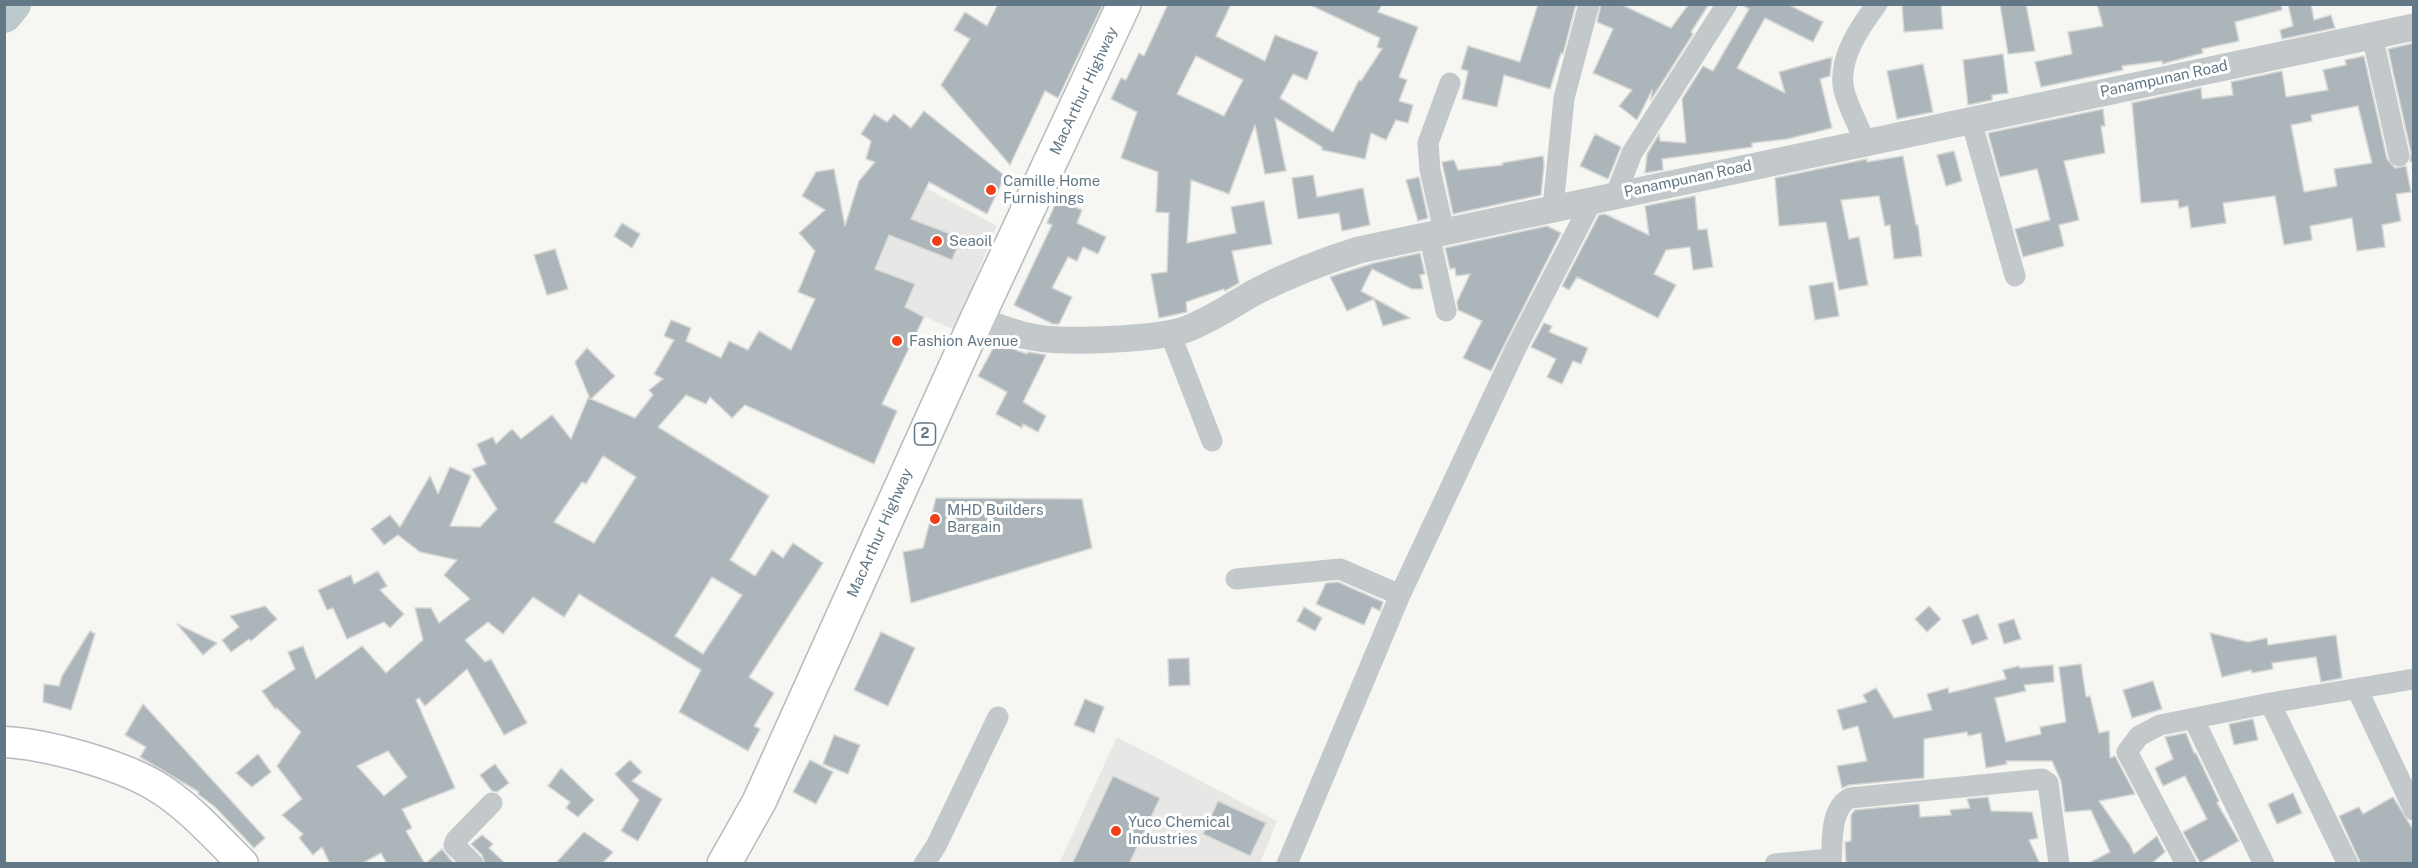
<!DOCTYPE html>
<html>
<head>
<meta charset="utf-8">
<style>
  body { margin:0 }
  #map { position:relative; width:2418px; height:868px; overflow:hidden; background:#f6f6f2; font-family:"Public Sans",sans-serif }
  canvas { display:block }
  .frame { position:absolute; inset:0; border:6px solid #637886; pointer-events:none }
</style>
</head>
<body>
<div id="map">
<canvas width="2418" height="868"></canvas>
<div class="frame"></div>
</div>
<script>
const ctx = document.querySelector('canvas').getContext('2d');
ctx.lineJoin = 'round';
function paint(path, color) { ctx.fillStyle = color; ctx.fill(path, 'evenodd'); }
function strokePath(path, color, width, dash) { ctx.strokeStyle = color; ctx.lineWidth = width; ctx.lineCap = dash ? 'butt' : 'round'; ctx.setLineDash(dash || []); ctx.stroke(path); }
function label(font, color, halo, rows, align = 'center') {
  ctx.font = font + ' "Public Sans",sans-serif'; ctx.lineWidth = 6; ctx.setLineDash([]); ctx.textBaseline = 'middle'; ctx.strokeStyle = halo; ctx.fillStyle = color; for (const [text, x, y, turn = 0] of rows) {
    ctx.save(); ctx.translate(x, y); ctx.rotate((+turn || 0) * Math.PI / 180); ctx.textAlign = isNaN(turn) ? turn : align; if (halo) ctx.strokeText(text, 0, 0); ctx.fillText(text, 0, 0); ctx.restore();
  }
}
paint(new Path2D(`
  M913,181l84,45 -42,104 -124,-54z
  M1117,737l160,84 -17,42 -201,1z`), '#e7e8e6');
strokePath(new Path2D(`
  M4,15l9,-11`), '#bcc9cd', 36);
const building = new Path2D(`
  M998,4h105l-45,94 -13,-7 -35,74 -69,-80 29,-46 -16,-9 11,-18 22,14z
  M1168,4h63l-15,32 49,25 10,-26 43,17 -11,28 -14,-6 -13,24 53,34 26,-52 2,1 21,-32 -5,-2 3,-9 -72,-34h74l-4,8 40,15 -19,50 8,3 -8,21 14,4 -5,18 -12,-3 -10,20 -15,-7 -6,26 -43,-9v-3l-47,-29 11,53 -21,3 -10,-49 -26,69 -38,-14 -4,63 49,-10 -5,-26 33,-6 8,43 -40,7 7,32 -14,8 -1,-2 -38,13 1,10 -28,6 -8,-44 16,-2 2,-59 -13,-1 2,-40 -37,-14 16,-46 -26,-13 10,-21 5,2 13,-27 5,3zM1196,56l47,24 -19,36 -47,-22z
  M1538,4h38l-13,50 -2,-1 -11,36 -46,-14 -7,32 -35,-8 6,-28 -7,-2 7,-23 52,16z
  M1601,4h19l51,24 18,-24h20l-18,28 2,2 -42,66 1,-10 -15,30 -18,-14 13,-16 -39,-17 20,-44 -16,-7z
  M1741,4h46l36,18 -10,20 -48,-24 -28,50 48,25 -6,-21 53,-15 -2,19 -10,3 12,49 -45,11 -35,4v4l-90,12 1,11 -18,3 2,-19 12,-20 1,7 26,2 -4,-44 21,-33 10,5 36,-62z
  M1902,4h39l2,25 -39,3z
  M2000,4h26l9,47 -27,3z
  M2097,4h184l1,6 -47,12 4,19 -37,8 1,4 -41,11v-3l-40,5 1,4 -82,17 -6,-25 37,-8 -4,-22 35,-6z
  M2288,4h23l3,16 17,-5 4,13 -53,11 -2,-9 13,-4z
  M2414,43v118l-4,1 1,-9 -23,-104z
  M2003,54l5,39 -16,2v5l-24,5 -5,-45z
  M2364,56l23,103 8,9 11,-2 5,26 -15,2 5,27 -19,4 3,22 -28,4 -5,-33 -42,8 2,14 -28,5 -9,-49 -52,7 3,20 -35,5 -3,-22 -9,2 -1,-8 -37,3 -9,-100 69,-15 1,11 31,-4 -2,-13 51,-11 4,26 42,-7 -5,-20 23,-5 -1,-5zM2358,106l14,57 -38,6 3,17 -33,6 -13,-67 21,-4 -1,-6z
  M1923,64l10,48 -36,7 -10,-48z
  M2103,109l2,17h-4l4,27 -41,8 15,59 -20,5 5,21 -41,11 -8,-28 35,-9 -9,-37 -4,-14 -37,8 -12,-44z
  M924,111l81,65 -18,38 -58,-32 -18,37 50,19 -9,22 -63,-25 -14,34 40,15 -10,23 19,10 -42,87 15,7 -23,53 -129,-59 -13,13 -22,-21 -4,7 -20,-9 -28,32 111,69 -39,64 25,16 17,-26 11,8 10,-15 30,20 -74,114 25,16 -20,33 6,3 -12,22 -69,-39 22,-42 -122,-76 -15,23 -31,-20 -30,37 -15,-12 -23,18 20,22 6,-3 36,64 -23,12 -37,-66 -42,37 -6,-8 -3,2 39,88 -53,21 10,19 -6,3 19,33h-38l-6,-11 -20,11h-31l-8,-17 -9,8 -14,-17 4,-4 -21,-19 20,-16 -25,-33 24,-34 -24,-24 -2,1 -13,-18 33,-22 -7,-17 15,-6 13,33 46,-33 24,27 37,-33 -8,-32h16l8,15 31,-24 -26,-24 13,-15 -37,-8 -22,-17 -14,10 -13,-16 19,-14 10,12 30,-51 8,18 12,-27 21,9 -21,50 30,1 17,-18 -25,-40 14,-5 -9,-20 16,-7 3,7 16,-15 9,10 31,-24 19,24 17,-41 2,1 -15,-37 12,-14 28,28 -24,23 44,19 18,-23 -4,-5 14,-11 -9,-5 20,-34 -10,-4 7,-16 20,8 -5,13 35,17 8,-17 19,9 11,-19 32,19 24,-51 -17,-7 17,-41 -16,-18 26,-23 -23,-14 14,-24 18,-3 11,57 14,-45 16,-19 -9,-3 5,-18 -10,-7 13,-20 13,8 7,-8 17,14zM603,456l33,21 -42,66 -40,-21 28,-40 4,2zM712,577l30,18 -39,59 -28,-18zM388,751l19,26 -23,19 -27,-30z
  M1595,134l26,13 -13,32 -28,-13z
  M1954,151l8,30 -16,5 -9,-31z
  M1543,156l1,9 -3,30 -88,19 -11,-52 12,-2 4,10 45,-5 -1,-2z
  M1903,156l13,69h2l4,31 -28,3 -4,-34 -5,1 -6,-30 -38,4 8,39 10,-2 9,48 -29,5 -13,-68 -47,4 -4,-48 92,-19v3z
  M1313,175l4,22 46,-9 7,37 -28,6 -3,-18 -41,6 -6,-41z
  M1419,177l9,41 -10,3 -12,-41z
  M1695,196l3,34 9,-1 6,38 -20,3 -3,-23 -24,3 -12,24 22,11 -18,33 -81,-41 -8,13 -7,-4 37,-71 6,-1 44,21 -4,-29z
  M1057,200l25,10 -5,13 29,14 -8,17 -15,-7 -6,14 -9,-4 -16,31 20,9 -13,27h-6l-39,-19 38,-80 -5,-2z
  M622,223l18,11 -8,14 -18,-12z
  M1547,226l14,7 -70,138 -28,-13 19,-37 -24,-11 -1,-8 13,-28 -14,2 -1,-8 -5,1 -5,-21z
  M555,249l13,40 -21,6 -13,-40z
  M1420,253l5,21 -5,1 3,14h-11l-40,-20 -11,22 49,27 -27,8 -9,-27 -27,12 -17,-34 44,-14z
  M1833,282l6,34 -24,4 -6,-34z
  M1544,323l8,3 -3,6 39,16 -7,16 -8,-3 -11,23 -15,-7 9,-18 -25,-12z
  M996,343l31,11 1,-2 18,3 -23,47 23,14 -8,16 -15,-8 -1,4 -26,-14 11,-22 -29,-16z
  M936,498l146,1 10,49 -181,55 -8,-51 20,-4z
  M378,571l9,15 -7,4 24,24 -14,14 -6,-6 -37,17 -14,-31 -6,2 -9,-20 33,-15 3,9z
  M1338,582l45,20 -3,9 -8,-4 -8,18 -48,-21 10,-21z
  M265,606l12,13 -26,22 -2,-2 -18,13 -9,-12 17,-13 -9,-11z
  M1929,606l12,13 -14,13 -12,-13z
  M1304,607l18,11 -7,13 -18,-10z
  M1978,614l10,25 -16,6 -10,-25z
  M2014,619l7,20 -17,5 -6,-20z
  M177,624l40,19 -14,12z
  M90,631l5,3 -24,76 -28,-8 1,-18 15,2 3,-10z
  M881,632l34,16 -27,58 -34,-16z
  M2210,633l38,9 19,-4 1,7 68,-10 6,43 -21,4 -5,-25 -44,6 1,6 -21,4 -1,-3 -29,7z
  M1189,658l1,27 -21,1 -1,-27z
  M2081,664l5,33 4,-1 9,37 10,-2 1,27 5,-2 20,38 -36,7 31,44 4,9 23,-18 8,16 -14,12h-64l23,-12 -19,-42 -26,2 -4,-31 -9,-20h-46l1,3 -21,4 -5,-35 -13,3 -1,-4 -43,7v39l-75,7 -7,3 -5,-22 30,-5 -9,-35 -15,4 -6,-20 30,-8 -4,-7 13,-7 18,30 38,-8 -5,-16 21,-6 1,5 57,-14 -3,-9 16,-4 1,2 33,-3 1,17 -30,3 2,6 -31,7 11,44 35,-8 -1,-7 26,-5 -7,-55z
  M2153,681l9,28 -30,9 -9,-28z
  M1085,699l19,8 -10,26 -20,-8z
  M143,704l122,134 -11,10 -39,-41 -17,-13 1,-2 -59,-35 6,-10 -21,-12z
  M2253,719l5,21 -24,5 -5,-21z
  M2186,733l8,20h2l23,48 -2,2 22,38 -39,22 -17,-31 24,-13 -22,-43 -22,10 -8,-18 18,-9 -8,-22z
  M834,735l26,10 -12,29 -25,-10z
  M258,754l13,18 -19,15 -16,-14z
  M630,760l12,12 -10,9 30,18 -24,42 -17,-10 18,-31 -24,-26z
  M810,760l23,12 -17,32 -23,-12z
  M495,764l14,19 -12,9 -5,-1 -12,-16z
  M561,768l33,32 -16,17 -12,-9 4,-6 -22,-16z
  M1113,776l47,22 -31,66h-57z
  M2293,793l9,20 -25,11 -9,-20z
  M1988,797l3,14 41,1 6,26 -9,2 11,24h-194l-1,-22 6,-1v-26l4,-5 64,-6 1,13 31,-2 -1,-5 20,-2 -3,-9z
  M2393,797l21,34v33h-53l-22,-48 20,-9 4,7z
  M1218,801l48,22 -16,33 -47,-22z
  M584,832l29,20 -11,12h-47z
  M482,835l11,9 -4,4 17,16h-21l-3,-9 -11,-11z
  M442,849l12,15h-29z`);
paint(building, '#acb5ba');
strokePath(building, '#d7d7d5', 1.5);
const secondary = new Path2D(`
  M4,742c42,2 114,22 150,43 33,19 62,52 89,79`);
const trunk = new Path2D(`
  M724,864l35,-62 218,-483 147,-315`);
strokePath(secondary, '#b5bbbf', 33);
strokePath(trunk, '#b7bbbe', 36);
strokePath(new Path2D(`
  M2372,35l27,121
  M1971,120l44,156
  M1865,142c-6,-16 -20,-40 -22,-57 -3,-30 17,-58 34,-81
  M1616,194l16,-41 95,-149
  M1553,207l11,-109 25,-94
  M1444,231l-14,-61 -2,-27 22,-60
  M1429,234l17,77
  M1170,333l42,108
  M1236,579l104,-10 60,26
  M2357,689l57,121
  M2270,703l78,161
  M2194,720l70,144
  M473,864l-19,-19 2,-5 36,-37
  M924,864l12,-18 62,-129
  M1287,864l113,-269 116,-247 77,-149
  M1775,864l56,-5
  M1831,864c2,-21 -2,-55 19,-66l192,-19 6,4 11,81
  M2186,864l-59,-112 12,-16 21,-11 110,-22 144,-24`), '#c3c8cb', 21);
strokePath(new Path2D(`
  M977,319c20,8 40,16 61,19 29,5 119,1 146,-8 26,-9 49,-26 73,-39 33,-17 67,-30 102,-41l1055,-223`), '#c3c8cb', 27);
strokePath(secondary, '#fff', 30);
strokePath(trunk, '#fff', 33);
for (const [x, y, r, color] of [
  [991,190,6,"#f14018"],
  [937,241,6,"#f14018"],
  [897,341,6,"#f14018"],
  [935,519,6,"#f14018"],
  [1116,831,6,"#f14018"]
]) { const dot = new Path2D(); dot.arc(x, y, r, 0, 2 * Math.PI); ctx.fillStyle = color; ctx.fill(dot); strokePath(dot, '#fff', 2); }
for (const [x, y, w] of [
  [925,434,21]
]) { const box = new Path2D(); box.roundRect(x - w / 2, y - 11, w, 22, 4.5); ctx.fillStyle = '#fff'; ctx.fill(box); strokePath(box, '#637886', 1.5); }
label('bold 14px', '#637886', null, [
  ["2",925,434]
]);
label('15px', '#637886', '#fff', [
  ["Panampunan Road",2164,79,-12],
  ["MacArthur Highway",1084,91,-65],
  ["Panampunan Road",1688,179,-12],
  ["MacArthur Highway",880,533,-66]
]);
label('15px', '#637886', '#fff', [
  ["Camille Home",1003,181],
  ["Furnishings",1003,198],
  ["Seaoil",949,241],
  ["Fashion Avenue",909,341],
  ["MHD Builders",947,510],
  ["Bargain",947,527],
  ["Yuco Chemical",1128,822],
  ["Industries",1128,839]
], 'left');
</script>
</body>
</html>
